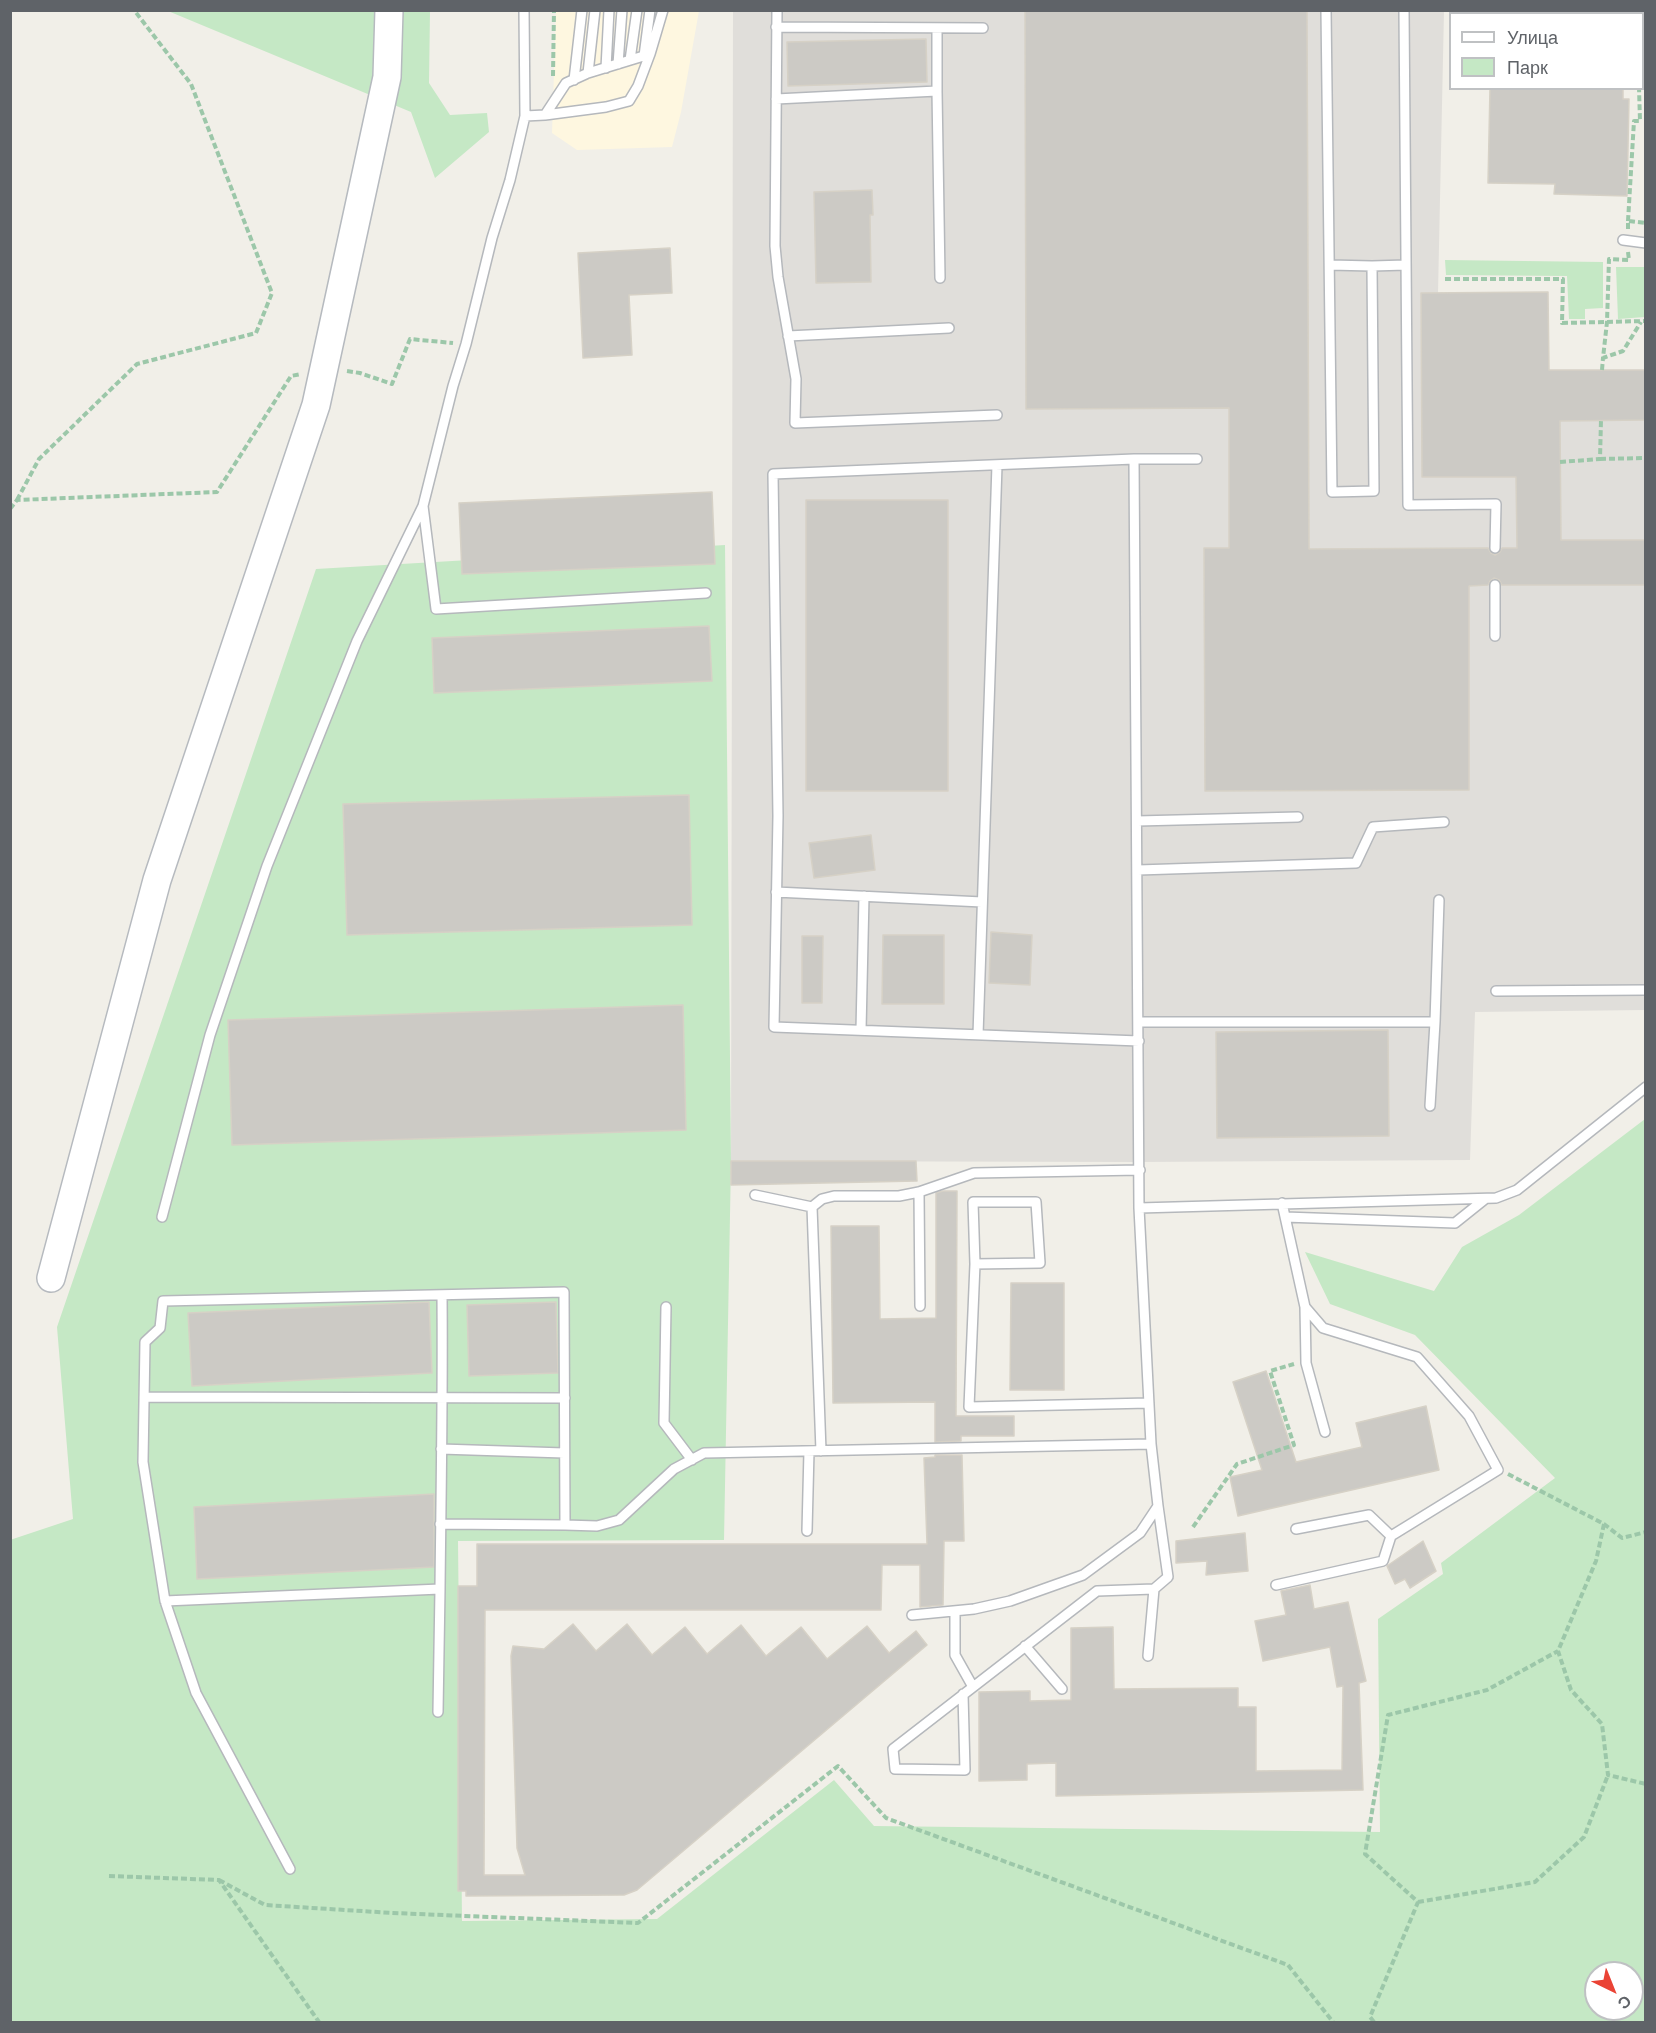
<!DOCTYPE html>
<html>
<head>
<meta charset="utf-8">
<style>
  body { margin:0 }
  #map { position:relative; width:1656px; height:2033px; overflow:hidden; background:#f1efe8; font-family:Barlow,sans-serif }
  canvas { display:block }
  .frame { position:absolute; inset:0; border:12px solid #5f6368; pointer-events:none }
  .legend { position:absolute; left:1449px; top:12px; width:195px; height:78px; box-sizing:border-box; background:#fff; border:2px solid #bfc1c3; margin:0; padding:8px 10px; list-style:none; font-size:18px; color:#5f6368 }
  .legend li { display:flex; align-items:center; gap:12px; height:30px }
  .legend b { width:30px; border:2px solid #bfc1c3 }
  .north { position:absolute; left:1584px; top:1961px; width:60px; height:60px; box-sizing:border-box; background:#fff; border:2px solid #bfc1c3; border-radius:50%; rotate:137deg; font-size:16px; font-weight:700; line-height:24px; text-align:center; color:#5f6368 }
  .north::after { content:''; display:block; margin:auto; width:21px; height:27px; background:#ea4335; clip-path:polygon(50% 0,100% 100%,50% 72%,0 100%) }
</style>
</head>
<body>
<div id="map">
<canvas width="1656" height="2033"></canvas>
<div class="frame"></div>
<ul class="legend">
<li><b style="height:8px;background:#fff"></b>Улица</li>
<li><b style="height:16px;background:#c5e8c5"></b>Парк</li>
</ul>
<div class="north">С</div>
</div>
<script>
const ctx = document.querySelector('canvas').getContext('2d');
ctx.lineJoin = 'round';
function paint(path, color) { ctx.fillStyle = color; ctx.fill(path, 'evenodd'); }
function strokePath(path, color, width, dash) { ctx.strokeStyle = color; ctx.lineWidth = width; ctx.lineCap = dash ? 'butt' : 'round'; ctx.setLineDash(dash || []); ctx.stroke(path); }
paint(new Path2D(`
  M556,11h143l-18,101 -9,35 -95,3 -25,-17z`), '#fef7e0');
paint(new Path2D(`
  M733,11h711l-6,282 110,-1 1,78h96v640l-170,2 -5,148 -330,2 -409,-1z`), '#e0deda');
paint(new Path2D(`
  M168,11h262l-1,72 21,32 37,-2 2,19 -54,46 -24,-66z
  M1445,260l158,2v46l-18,1v10h-16l-2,-43 -121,-1z
  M1616,267h29v50l-27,2z
  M725,545l6,616 -7,379 -266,1 4,380 195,-2 177,-139 40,46 506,6 -2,-213 65,-45 -2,-11 114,-85 -140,-143 -85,-31 -25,-52 129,39 28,-44 57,-32 126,-96v903h-1634l-1,-482 63,-21 -16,-192 259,-758zM1596,1973h36v36h-36z`), '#c5e8c5');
const building = new Path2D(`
  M1025,10h282l2,539 179,-1 3,5 4,2 5,-3 2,-4h15l-1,-71h-94l-1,-184 127,-1 1,78h97v50l-86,1 1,119h85v45h-144l-3,-5 -5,-2 -4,3 -2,4 -19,1v204l-264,1 -1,-243h25v-140l-203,1z
  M926,39l1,43 -139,4 -1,-44z
  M1490,88h133v11h6l-2,97 -73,-2 1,-10 -67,-1z
  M872,190l1,25h-3l1,67 -55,1 -2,-91z
  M670,248l2,45 -43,2 3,60 -49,3 -5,-105z
  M712,492l3,72 -253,10 -3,-71z
  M806,500h142v291h-142z
  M709,626l3,55 -278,12 -2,-55z
  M689,795l3,130 -345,10 -4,-131z
  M871,835l4,35 -61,8 -5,-35z
  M991,932l41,3 -2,50 -41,-2z
  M883,935h61v69h-62z
  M802,936h21l-1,67h-20z
  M683,1005l3,125 -454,15 -4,-125z
  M1388,1030l1,106 -172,2 -1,-106z
  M731,1161h185l1,20 -186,4z
  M943,1191h14l-1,225h58v20h-53v5l-26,1v-40l-102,1 -2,-177h48l1,93 56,-1v-125z
  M1011,1283h53v107h-54z
  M429,1302l3,71 -240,13 -4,-73z
  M556,1302l2,71 -89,3 -2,-71z
  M1266,1371l30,91 66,-15 -6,-24 70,-17 13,64 -201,46 -8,-39 32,-7 -29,-88z
  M935,1455h27l2,86h-20l-1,64 -23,2v-42h-38l-1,45h-396l-1,265h41l-8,-27 -6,-192 2,-10 31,3 29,-25 23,27 31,-27 25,31 33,-28 22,27 34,-29 25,31 35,-29 26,32 40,-33 22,27 27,-22 11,14 -290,245 -13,5 -158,1v-5h-8v-305h19v-42h450l-3,-86 11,-1z
  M434,1494v73l-237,12 -3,-72z
  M1245,1533l3,38 -42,4 1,-14 -31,2v-22z
  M1423,1541l13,30 -26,17 -5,-9 -10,5 -8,-18z
  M1310,1585l4,24 34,-7 18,79 -7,2 4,107 -307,6v-33l-29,1v16l-48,1v-89l51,-1v10l41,-1v-72l42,-1 1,62 124,-1v19h18v64l86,-1 1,-84 -6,1 -7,-40 -67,14 -8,-40 31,-6 -5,-24z`);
paint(building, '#cccac5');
strokePath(building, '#d6d1c6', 1.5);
const lane = new Path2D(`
  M777,10l-2,236 3,31 18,102 -1,44 202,-8
  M1326,10l6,482 42,-1 -2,-225 34,-1
  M1404,10l4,495 88,-1 -1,44
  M776,27l207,1
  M1642,28l4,11
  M644,56l6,-46
  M630,60l7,-50
  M618,64l4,-54
  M606,68l3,-58
  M588,73l7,-63
  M574,80l8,-70
  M937,91v-63
  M776,99l161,-8 3,187
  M545,115l61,-8 23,-6 9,-15 12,-32
  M525,116l20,-1 21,-32 22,-10 62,-19 13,-44
  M1623,240l23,3
  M1330,265l42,1
  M788,336l161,-8
  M423,506l13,103 270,-16
  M1495,636v-51
  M1137,821l161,-4
  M1138,870l218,-7 17,-36 71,-5
  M776,892l206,10
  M1496,991l150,-1
  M1139,1022h296l-5,84
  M1435,1022l4,-122
  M861,1030l3,-134
  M978,1035l19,-570
  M1139,1041l-365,-14 4,-211 -5,-342 361,-15h63
  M919,1192l1,114
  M755,1195l57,12
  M1282,1203l23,104 1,56 19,69
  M1139,1208l357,-10 21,-8 129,-103
  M162,1217l48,-182 57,-169 90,-225 66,-135 30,-120 13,-42 26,-106 18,-58 15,-64 -1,-106
  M1285,1217l170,6 30,-24
  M975,1264l-2,-62h63l4,61 -65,1 -6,143 180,-4
  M666,1307l-2,116 28,37
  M144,1397l421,1
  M441,1449l123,4
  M821,1451l-9,-244 10,-8 12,-3h65l20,-4 55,-19 166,-3
  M440,1524l125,1
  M1296,1529l73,-14 22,21
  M807,1531l2,-80
  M1276,1585l107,-24 8,-25 107,-66 -29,-54 -52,-59 -94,-29 -18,-21
  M165,1601l275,-12c1,-98 3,-196 2,-294
  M955,1611v44l18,32
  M912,1615l62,-6 36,-8 73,-26 57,-42 18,-27 -7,-62 -12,-236 -5,-749
  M1025,1646l37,43
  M1148,1656l6,-67 14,-12 -10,-71
  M963,1694l2,76 -70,-1 -2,-20 204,-158 57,-2
  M438,1712l2,-123
  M290,1869l-94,-176 -31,-92 -22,-139 2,-120 15,-14 3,-27 401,-9 1,233 32,1 22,-6 55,-51 30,-16 447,-9`);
const secondary = new Path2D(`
  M51,1278l106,-398 159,-475 71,-328 2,-67`);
strokePath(lane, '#b5b8bc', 12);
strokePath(secondary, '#b6babf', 30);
strokePath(new Path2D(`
  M553,76l1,-66
  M1642,82l4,-1
  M1628,221l6,-100h6l-1,-33
  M1628,229v-8l18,2
  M1628,252l1,8 -20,-1 -2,63 -4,36 20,-7 18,-29
  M1445,279h118l-1,44 84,-2
  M1602,370l1,-12
  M347,371l13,2 32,11 18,-45 43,4
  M1600,459l44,-1
  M1560,462l40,-3 1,-39
  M17,500l22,-41 98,-95 119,-31 16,-40 -81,-209 -57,-74
  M10,509l7,-9 200,-8 74,-116 10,-2
  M1508,1474l96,50 18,14 24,-6
  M1604,1524l-8,37 -38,90 13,39 31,34 6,51 38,9
  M1193,1527l44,-63 57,-19 -24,-74 24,-7
  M109,1876l110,4 100,142
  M219,1880l46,25 128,8 245,10 200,-157 48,52 402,147 45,57
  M1418,1902l117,-20 49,-45 24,-62
  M1374,2022l-4,-5 48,-115 -53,-48 23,-139 99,-25 71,-39`), '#9cc7a9', 4, [6, 3]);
strokePath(lane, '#fff', 9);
strokePath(secondary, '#fff', 27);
</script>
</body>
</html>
